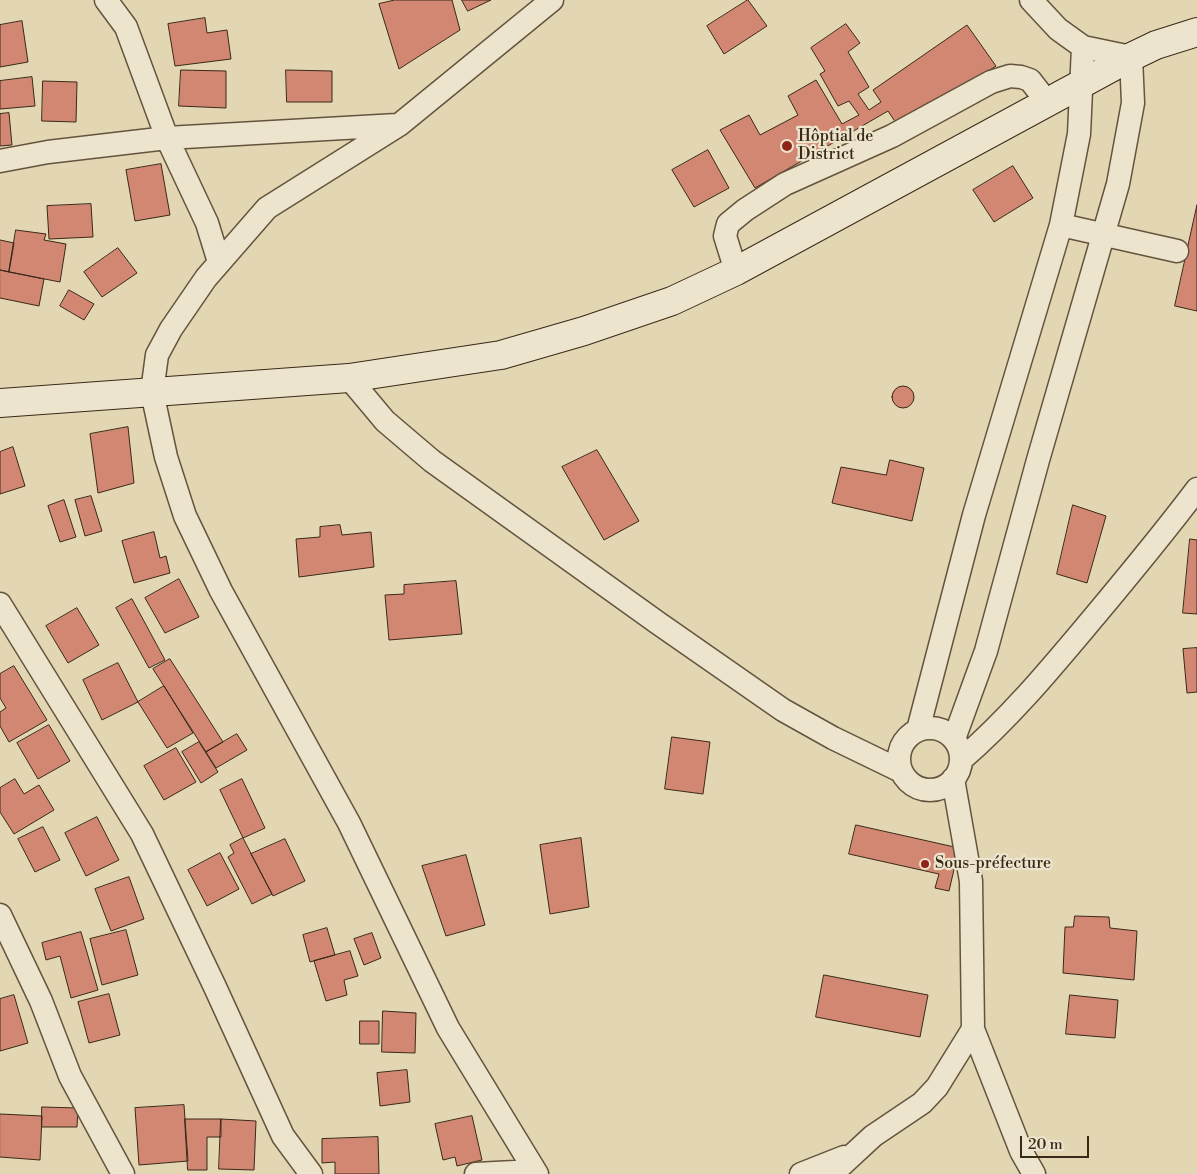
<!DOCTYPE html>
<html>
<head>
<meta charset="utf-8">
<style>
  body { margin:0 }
  #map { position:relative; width:1197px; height:1174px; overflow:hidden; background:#e3d6b3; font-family:"Libre Bodoni",serif }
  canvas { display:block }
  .scale { position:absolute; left:1020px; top:1136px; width:69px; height:22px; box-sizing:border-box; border:2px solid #392917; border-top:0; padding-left:6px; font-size:15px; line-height:18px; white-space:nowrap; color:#392917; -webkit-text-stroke:4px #ede4ce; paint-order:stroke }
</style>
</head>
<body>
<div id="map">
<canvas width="1197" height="1174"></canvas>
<div class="scale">20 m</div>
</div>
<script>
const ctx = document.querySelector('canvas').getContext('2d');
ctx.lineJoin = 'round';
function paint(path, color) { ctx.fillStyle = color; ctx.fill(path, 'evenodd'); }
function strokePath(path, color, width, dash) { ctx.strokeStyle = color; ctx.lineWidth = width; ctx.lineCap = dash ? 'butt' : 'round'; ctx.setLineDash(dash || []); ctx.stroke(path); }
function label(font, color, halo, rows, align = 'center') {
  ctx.font = font + ' "Libre Bodoni",serif'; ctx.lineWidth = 4.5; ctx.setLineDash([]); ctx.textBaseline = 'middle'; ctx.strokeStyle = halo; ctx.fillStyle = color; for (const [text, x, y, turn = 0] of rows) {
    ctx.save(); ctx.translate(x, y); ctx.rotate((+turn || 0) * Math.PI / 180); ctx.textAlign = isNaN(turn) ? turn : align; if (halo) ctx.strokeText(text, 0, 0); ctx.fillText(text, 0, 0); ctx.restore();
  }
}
const building = new Path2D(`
  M395,0h57l8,30 -61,39 -20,-65z
  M462,0h29l-23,11z
  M748,0l19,26 -43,28 -17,-28z
  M205,18l2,15 20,-3 4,29 -56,7 -7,-42z
  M22,21l6,41 -28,5v-42z
  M846,24l14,19 -12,9 21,35 -11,7 11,16 12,-8 -8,-12 94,-65 29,41 -96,63 -12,-18 -133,77 -35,-58 29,-15 11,20 38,-20 -10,-19 28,-16 26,44 17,-9 -10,-14 -11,5 -18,-32 5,-3 -14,-23z
  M181,70l45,1v37l-47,-2z
  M286,70l46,1v31h-45z
  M32,77l3,29 -35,3v-28z
  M43,81l34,1 -1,40 -34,-1z
  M9,113l3,32 -12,1v-32z
  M708,150l21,38 -35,19 -22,-37z
  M161,164l9,51 -35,6 -9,-51z
  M1013,166l20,32 -39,24 -21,-32z
  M91,204l2,33 -44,2 -2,-33z
  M1197,205v106l-22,-5z
  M16,230l30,4 -2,6 22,4 -6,38 -51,-10z
  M0,240l14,3 -5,29 -9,-2z
  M118,248l19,25 -35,24 -18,-25z
  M0,270l44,9 -5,27 -39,-8z
  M69,290l25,14 -10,16 -24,-14z
  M892 397a11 11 0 1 1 22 0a11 11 0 1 1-22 0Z
  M128,427l6,56 -36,10 -8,-59z
  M13,447l12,39 -25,8v-42z
  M597,450l42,71 -35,19 -42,-73z
  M890,460l34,8 -12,53 -80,-18 9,-36 45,8z
  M91,496l11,35 -17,5 -10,-36z
  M64,500l12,37 -16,5 -12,-36z
  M1073,505l33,11 -19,67 -30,-9z
  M340,525l2,10 29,-3 3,35 -75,10 -3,-38 24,-2v-10z
  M154,532l6,26 6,-2 4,17 -36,10 -12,-42z
  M1190,539l7,1v74l-14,-1z
  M179,579l20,38 -34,16 -20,-35z
  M456,581l6,53 -73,6 -4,-45 19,-1v-9z
  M132,599l33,61 -16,8 -33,-60z
  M77,608l22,37 -31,18 -22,-37z
  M1197,648v44l-10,1 -4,-44z
  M170,659l53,83 -17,10 -53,-83z
  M118,663l20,39 -36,18 -19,-40z
  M14,666l33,54 -38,22 -9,-16v-14l6,-4 -6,-10v-24z
  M164,686l29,47 -26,15 -29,-46z
  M49,725l21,36 -32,18 -21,-36z
  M237,734l10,16 -31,18 -10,-16z
  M672,737l38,5 -7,52 -38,-5z
  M199,742l19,30 -17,11 -19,-31z
  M176,748l20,34 -32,18 -20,-34z
  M15,779l9,15 15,-9 15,25 -40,24 -14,-22v-24z
  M242,779l23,49 -22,10 -23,-48z
  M97,817l22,43 -33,16 -21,-43z
  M856,825l103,23 -10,43 -14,-3 4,-14 -90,-20z
  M43,827l17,33 -25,12 -17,-33z
  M243,838l29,56 -20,10 -24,-47 6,-4 -4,-8z
  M581,838l8,69 -39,7 -10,-69z
  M285,839l20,42 -32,15 -22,-42z
  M220,853l19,36 -32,17 -19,-36z
  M466,855l19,70 -39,11 -24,-70z
  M129,877l15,42 -33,12 -16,-42z
  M1075,916l34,1 1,11 27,3 -3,49 -71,-7 2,-46h8z
  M327,928l8,27 -25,7 -7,-27z
  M126,930l12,45 -36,10 -12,-46z
  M81,932l17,58 -27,8 -11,-42 -14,4 -4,-17z
  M372,933l9,25 -17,7 -10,-26z
  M350,951l8,25 -14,4 3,15 -21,6 -12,-40z
  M824,975l104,20 -8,42 -104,-20z
  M109,994l11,41 -31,8 -11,-41z
  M14,995l14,48 -28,8v-52z
  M1070,995l48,5 -3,38 -49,-4z
  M383,1011l33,2 -1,40 -33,-1z
  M360,1021h19v23h-19z
  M407,1070l3,32 -30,4 -3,-33z
  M184,1105l4,56 -49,4 -4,-57z
  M42,1107l36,1 -1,19h-35z
  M0,1114l42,2 -2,44 -40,-3z
  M472,1116l10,44 -25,6 -2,-9 -12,3 -8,-36z
  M185,1119h36v18h-14v33h-19z
  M221,1119l35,2 -2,49 -35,-1z
  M378,1137l1,37h-44v-12l-13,1v-24z`);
paint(building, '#d28773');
strokePath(building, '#392917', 1);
const street = new Path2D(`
  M106,0l20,27 41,111 40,85 12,39
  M0,161l48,-9 119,-14 230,-13
  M1061,225l116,26
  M736,271l-11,-35 3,-12 17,-14 40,-26 107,-48 99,-54 19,-6 11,1 9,3 17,22
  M349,378l36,43 47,40 226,162 125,87 50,28 68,33
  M0,604l142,230 73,153 68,149 28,38
  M899 759a31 31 0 1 1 62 0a31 31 0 1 1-62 0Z
  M918,730l56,-215 87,-290 18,-91 4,-87
  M954,739l32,-88 52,-191 80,-276 15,-81 -2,-46 -48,-10 -25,-18 -27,-29
  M961,760c50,-43 91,-93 133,-143 35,-42 70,-84 103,-128
  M953,779l18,102 2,148 48,122 13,23
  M0,915l41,86 29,75 53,98
  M476,1174l58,-3
  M537,1174l-89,-146 -99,-205 -128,-232 -36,-75 -19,-59 -14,-65 5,-37 14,-26 35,-51 61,-70 132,-83 153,-125
  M801,1174l43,-17
  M832,1174l41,-38 49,-33 15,-16 36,-58`);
const secondary = new Path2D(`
  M0,403l349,-25 152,-23 83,-24 88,-30 64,-30 395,-214 25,-12 41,-13`);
strokePath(street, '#64543e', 25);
strokePath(secondary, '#392917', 30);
strokePath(street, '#ede4ce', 22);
strokePath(secondary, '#ede4ce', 28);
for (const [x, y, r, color] of [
  [787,146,6,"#8f2418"],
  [925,864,5,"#8f2418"]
]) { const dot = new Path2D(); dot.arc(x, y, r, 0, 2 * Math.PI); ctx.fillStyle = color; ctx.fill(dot); strokePath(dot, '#ede4ce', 2); }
label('16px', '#392917', '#ede4ce', [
  ["Hôptial de",798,137],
  ["District",798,155],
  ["Sous-préfecture",935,864]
], 'left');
</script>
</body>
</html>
